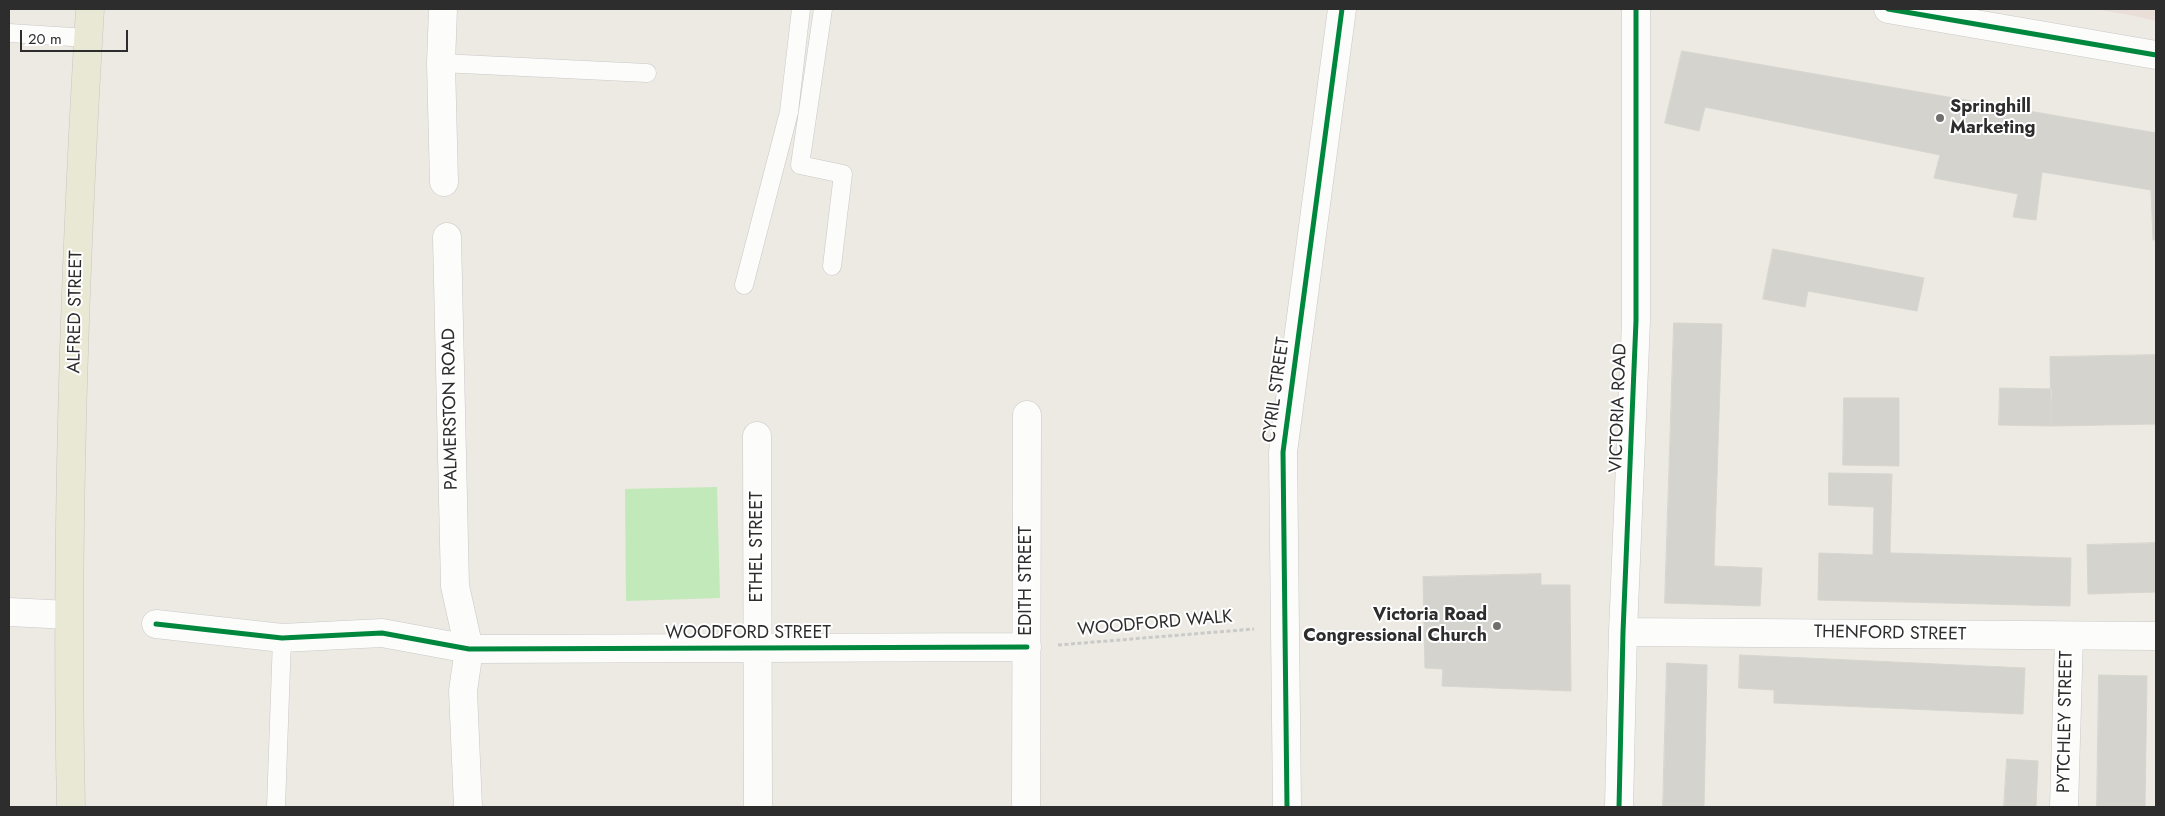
<!DOCTYPE html>
<html>
<head>
<meta charset="utf-8">
<style>
  body { margin:0 }
  #map { position:relative; width:2165px; height:816px; overflow:hidden; background:#eceae2; font-family:Jost,sans-serif }
  canvas { display:block }
  .frame { position:absolute; inset:0; border:10px solid #2d2d2d; pointer-events:none }
  .scale { position:absolute; left:20px; top:30px; width:108px; height:22px; box-sizing:border-box; border:2px solid #2d2d2d; border-top:0; padding-left:6px; font-size:15px; line-height:18px; white-space:nowrap; color:#2d2d2d; -webkit-text-stroke:4px #fff; paint-order:stroke }
</style>
</head>
<body>
<div id="map">
<canvas width="2165" height="816"></canvas>
<div class="frame"></div>
<div class="scale">20 m</div>
</div>
<script>
const ctx = document.querySelector('canvas').getContext('2d');
ctx.lineJoin = 'round';
function paint(path, color) { ctx.fillStyle = color; ctx.fill(path, 'evenodd'); }
function strokePath(path, color, width, dash) { ctx.strokeStyle = color; ctx.lineWidth = width; ctx.lineCap = dash ? 'butt' : 'round'; ctx.setLineDash(dash || []); ctx.stroke(path); }
function label(font, color, halo, rows, align = 'center') {
  ctx.font = font + ' Jost,sans-serif'; ctx.lineWidth = 4; ctx.setLineDash([]); ctx.textBaseline = 'middle'; ctx.strokeStyle = halo; ctx.fillStyle = color; for (const [text, x, y, turn = 0] of rows) {
    ctx.save(); ctx.translate(x, y); ctx.rotate((+turn || 0) * Math.PI / 180); ctx.textAlign = isNaN(turn) ? turn : align; if (halo) ctx.strokeText(text, 0, 0); ctx.fillText(text, 0, 0); ctx.restore();
  }
}
paint(new Path2D(`
  M2095,9h61v12l-27,-6z`), '#eaded8');
paint(new Path2D(`
  M717,487l3,111 -94,3 -1,-112z`), '#c1e9b9');
const building = new Path2D(`
  M1682,51l474,82v107h-3l-2,-50 -109,-18 -6,48 -23,-3 5,-23 -84,-16 6,-23 -235,-48 -6,24 -34,-8z
  M1773,249l151,29 -7,33 -109,-20 -3,16 -42,-8z
  M1674,323l48,1 -8,242 48,2 -2,38 -95,-3z
  M2156,355v69l-105,2 -1,-69z
  M2000,388l52,1 -1,37 -52,-1z
  M1844,398h55v68l-56,-1z
  M1829,473l63,1 -2,79 181,5 -1,48 -252,-6 1,-47 54,2 1,-48 -45,-2z
  M2156,543v49l-68,2 -1,-49z
  M1541,574v11h29l1,106 -129,-5 1,-17 -18,-1 -2,-91z
  M1740,655l285,13 -2,46 -249,-11v-13l-35,-2z
  M1667,663l40,2 -3,142h-41z
  M2099,675l48,1 -2,131h-48z
  M2007,759l31,2 -2,46h-32z`);
paint(building, '#d4d3cd');
strokePath(building, '#d7d5ce', 1);
const service = new Path2D(`
  M823,9l-23,156 43,9 -11,92
  M9,33l79,5
  M441,63l206,10
  M744,285l45,-173 12,-103
  M276,807l6,-169`);
const minor = new Path2D(`
  M443,9l-2,54 3,119
  M447,237l8,349 14,63 -6,42 5,116
  M757,436l1,371
  M9,612l60,3
  M156,624l126,14 100,-5 87,16 558,-2
  M1623,632l533,4
  M1026,807l1,-392
  M1287,807l-4,-355 59,-443
  M1619,807l4,-175 13,-311v-312
  M2064,807l5,-171`);
const tertiary = new Path2D(`
  M1888,9l268,46`);
const primary = new Path2D(`
  M71,807c-6,-266 3,-533 19,-798`);
strokePath(service, '#c9c8c7', 19);
strokePath(minor, '#c9c8c7', 29);
strokePath(tertiary, '#c9c8c7', 29);
strokePath(primary, '#c6c6c3', 29);
strokePath(new Path2D(`
  M1058,645l196,-16`), '#cacac9', 3, [4, 2.5]);
strokePath(service, '#fcfcfb', 18);
strokePath(minor, '#fcfcfb', 28);
strokePath(tertiary, '#fcfcfb', 28);
strokePath(primary, '#e9e8d4', 28);
strokePath(new Path2D(`
  M1888,9l268,46
  M156,624l126,14 100,-5 87,16 558,-2
  M1287,807l-4,-355 59,-443
  M1619,807l4,-175 13,-311v-312`), '#00873e', 5);
for (const [x, y, r, color] of [
  [1940,118,5,"#706f6c"],
  [1497,626,5,"#706f6c"]
]) { const dot = new Path2D(); dot.arc(x, y, r, 0, 2 * Math.PI); ctx.fillStyle = color; ctx.fill(dot); strokePath(dot, '#fff', 2); }
label('bold 18px', '#2d2d2d', '#fff', [
  ["Springhill",1950,108],
  ["Marketing",1950,129],
  ["Victoria Road",1487,616,"right"],
  ["Congressional Church",1487,637,"right"]
], 'left');
label('18px', '#2d2d2d', '#fff', [
  ["ALFRED STREET",76,312,-89],
  ["CYRIL STREET",1277,390,-82],
  ["VICTORIA ROAD",1619,408,-88],
  ["PALMERSTON ROAD",451,409,-91],
  ["ETHEL STREET",758,547,-90],
  ["EDITH STREET",1027,581,-90],
  ["WOODFORD WALK",1155,624,-5],
  ["WOODFORD STREET",748,634],
  ["THENFORD STREET",1890,634,1],
  ["PYTCHLEY STREET",2066,722,-89]
]);
</script>
</body>
</html>
